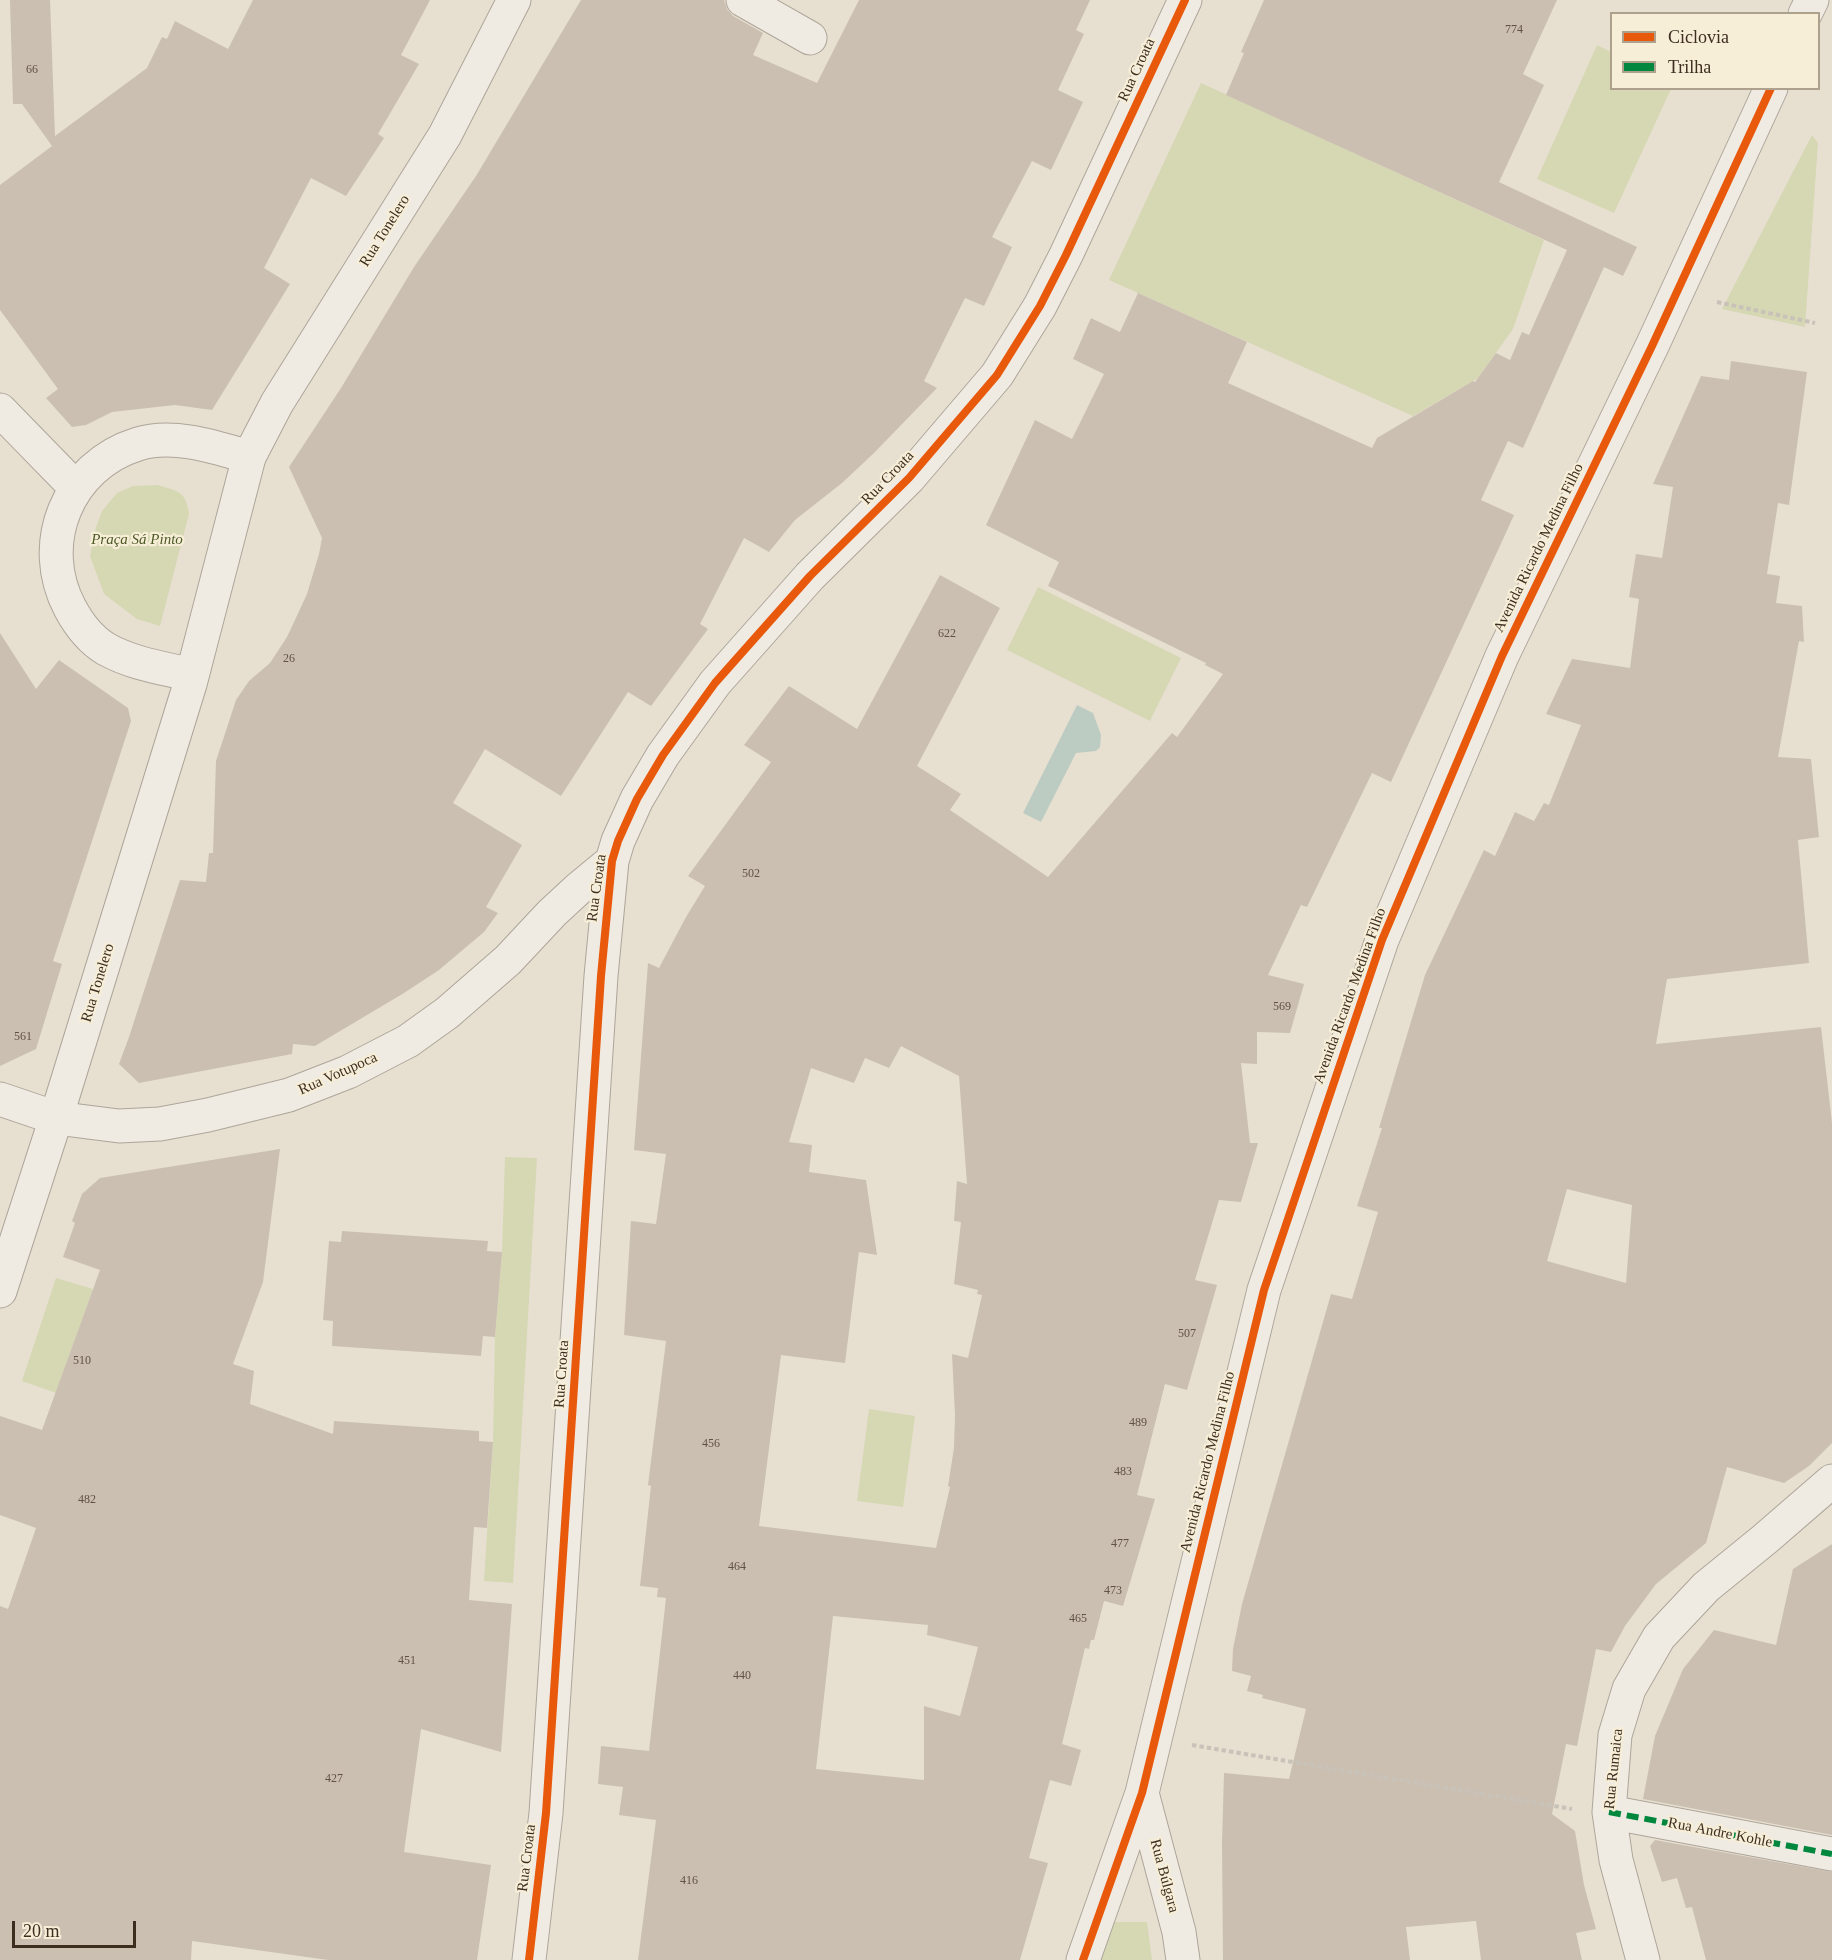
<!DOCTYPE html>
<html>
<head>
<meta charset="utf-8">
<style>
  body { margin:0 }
  #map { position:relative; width:1832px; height:1960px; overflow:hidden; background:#e7e0d1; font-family:Georgia,serif }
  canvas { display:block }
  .legend { position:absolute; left:1610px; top:12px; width:210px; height:78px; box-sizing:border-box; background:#f7eed8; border:2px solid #ada18e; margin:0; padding:8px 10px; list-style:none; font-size:18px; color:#3d2e20 }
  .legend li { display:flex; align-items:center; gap:12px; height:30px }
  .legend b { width:30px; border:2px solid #ada18e }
  .scale { position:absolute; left:12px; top:1921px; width:124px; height:27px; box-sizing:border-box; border:3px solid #3d2e20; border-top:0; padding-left:8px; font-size:18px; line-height:21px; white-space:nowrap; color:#3d2e20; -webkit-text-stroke:4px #f7eed8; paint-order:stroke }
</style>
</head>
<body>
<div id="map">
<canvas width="1832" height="1960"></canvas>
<ul class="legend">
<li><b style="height:8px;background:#e8590c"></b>Ciclovia</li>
<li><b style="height:8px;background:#00873e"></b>Trilha</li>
</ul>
<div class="scale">20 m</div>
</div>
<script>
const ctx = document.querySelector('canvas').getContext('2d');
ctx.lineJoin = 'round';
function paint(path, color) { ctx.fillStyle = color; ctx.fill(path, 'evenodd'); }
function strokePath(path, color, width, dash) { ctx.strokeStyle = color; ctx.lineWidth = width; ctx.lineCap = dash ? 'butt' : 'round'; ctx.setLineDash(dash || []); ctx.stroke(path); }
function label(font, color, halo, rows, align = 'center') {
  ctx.font = font + ' Georgia,serif'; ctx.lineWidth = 4.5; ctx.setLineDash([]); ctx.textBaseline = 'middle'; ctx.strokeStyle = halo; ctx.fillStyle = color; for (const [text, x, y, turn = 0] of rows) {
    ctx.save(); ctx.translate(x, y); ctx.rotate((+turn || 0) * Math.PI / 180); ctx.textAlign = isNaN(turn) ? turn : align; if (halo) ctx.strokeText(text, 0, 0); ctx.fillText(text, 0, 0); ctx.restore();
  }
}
paint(new Path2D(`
  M1597,45l14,7 1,36 59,1 -57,124 -77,-34z
  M1201,83l343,157 -31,89 -35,49 -65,38 -304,-136z
  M1812,135l6,8 -13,184 -83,-18z
  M157,485c21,6 29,6 32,29l-29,112 -23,-7 -33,-25 -14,-38 6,-29 6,-16 15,-18 16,-7z
  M1038,587l143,71 -31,63 -143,-71z
  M505,1157l32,1 -24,425 -29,-2 9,-139 2,-105 7,-85z
  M56,1278l37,11 -37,104 -34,-12z
  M869,1409l46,7 -12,91 -46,-6z
  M1111,1922h36l5,38h-52z`), '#d6d7b3');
paint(new Path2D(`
  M1077,705l16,8 8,22 -1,12 -4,4 -20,2 -35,69 -18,-9z`), '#bcccc2');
paint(new Path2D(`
  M10,0h40l5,136 92,-68 15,-31 5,2 8,-18 53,28 25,-49h177l-29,55 18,9 -41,70 6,4 -38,58 -35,-18 -47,90 26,16 -78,126 -37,-5 -63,7 -26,13 -14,2 -26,-29 12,-9 -58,-79v-125l52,-39 -30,-42h-9z
  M581,0h143l3,9 6,7 30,17 -10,22 64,28 42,-83h231l-14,30 8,4 -26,56 25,12 -32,68 -19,-9 -40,76 20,10 -28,59 -19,-8 -41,83 13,7 -64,66 -31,29 -47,37 -26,32 -25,-14 -44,86 8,5 -57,77 -23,-14 -67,104 -76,-47 -32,54 69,42 -36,62 12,6 -14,19 -45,38 -35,23 -89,53 -22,-2 -1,10 -153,29 -20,-19 10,-27 51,-157 26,2 3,-29h4l3,-92 20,-61 13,-19 21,-18 17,-26 20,-43 12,-40 3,-16 -33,-71 52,-79 73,-121 62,-91z
  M1264,0h293l-34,74 21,11 -45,97 138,65 -14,29 -19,-9 -81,181 -15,-7 -27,59 33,15 -10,22 -113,245 -19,-9 -65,134 -6,-2 -33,70 36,9 -14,49 -33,-1v32l-16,-1 9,80h8l-17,59 -22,-2 -24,80 22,5 -30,105 -22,-6 -28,111 18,4 -32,107 -19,-5 -10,39h-3l-2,9 -4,-1 -23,96 19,6 -10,36 -21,-6 -21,78 19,5 -28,97h-382l18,-140 -37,-5 4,-28 -25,-3 3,-38 48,5 17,-153 -9,-1 1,-9 -18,-2 11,-100 -3,-1 18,-144 -42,-6 7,-114 25,3 10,-70 -32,-4 14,-187 11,5 27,-51 19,-31 -17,-10 83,-114 -27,-17 45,-59 68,43 83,-154 60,33 -83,158 44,28 -11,16 98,67 124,-144 5,4 46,-63 -18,-9 1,-2 -158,-77 11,-24 -73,-37 49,-105 37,19 32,-65 -31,-15 18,-41 29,14 18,-39 109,49 -19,41 144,65 5,-10 96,-57 2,1 21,-29 14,7 12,-28 7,3 38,-85 -341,-155 18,-42 -3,-1zM901,1046l58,30 8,108 -10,-3 -3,40 7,1 -7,62 24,6 -1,4 5,1 -14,63 -16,-4 3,61 -1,33 -6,38 2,1 -14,61 -177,-22 22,-171 64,8 14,-111 18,3 -11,-75 -57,-8 3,-27 -23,-3 22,-74 43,15 11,-25 24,10zM833,1616l95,9 -1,10 51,12 -18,69 -36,-10v74l-108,-11z
  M1731,361l76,11 -18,133 -11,-2 -11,71 13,2 -4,27 26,3 2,36 -5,-1 -21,116 33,2 8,78 -21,3 11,123 -142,16 -11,65 165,-17 11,96v320l-23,23 -25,17 -57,-16 -21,76 -50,41 -31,42 -14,26 -15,-3 -19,97 -11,-2 -14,70 23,17 9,54 12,44 -20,4 6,27h-101l-5,-39 -70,6 4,33h-187l-1,-117 2,-70 65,6 17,-70 -44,-11 1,-3 -16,-4 4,-15 -19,-5 1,-22 9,-45 89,-310 21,5 26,-87 -21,-6 25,-78h-3l46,-153 59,-125 11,6 20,-44 19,9 10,-18 5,2 32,-80 -35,-11 26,-55 58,9 9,-69 -10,-2 7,-43 26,4 11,-71 -20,-3 48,-108 28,4zM1567,1189l65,16 -6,78 -79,-22z
  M0,633l36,56 23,-29 69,48 3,13 -78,240 9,3 -26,85 -36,17z
  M280,1149l-17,133 -30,82 21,7 -4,33 83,30 1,-13 145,10v10l14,1 -6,86 -13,-1 -5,73 43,4 -11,148 -80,-23 -17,123 87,13 -14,95h-149l-136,-19 -1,19h-191v-354l8,3 28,-81 -36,-13v-99l42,14 58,-160 -37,-13 12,-34 -3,-2 10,-27 18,-16z
  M342,1231l146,10 -1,10 15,1 -7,85 -12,-1 -2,20 -149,-10 1,-25 -10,-1 6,-79 12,1z
  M1832,1544v291l-189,-36 12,-63 28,-67 31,-39 62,15 17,-76z
  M1655,1840l177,32v88h-126l-14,-53 -6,1 -9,-30 -15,4 -12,-36z`), '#cbbfb2');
const minor = new Path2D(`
  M743,0l67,38
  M1805,14l7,-14
  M0,410l76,78
  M192,675c-29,-7 -59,-11 -86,-26 -15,-9 -28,-26 -36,-41 -34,-64 -3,-142 68,-164 35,-11 77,3 111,13
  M0,1099l56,19 63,8 41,-2 48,-9 81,-20 59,-23 60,-31 39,-28 61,-53 44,-47 26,-24 34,-28
  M1142,1793l37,139 4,28
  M1609,1812l223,42
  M529,1960l17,-147 55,-837 11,-115 6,-20 19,-42 26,-44 52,-72 95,-107 99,-98 88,-103 43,-69 26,-51 119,-255
  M1083,1960l59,-167 122,-503 118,-350 120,-284 150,-310 119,-258
  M1643,1960l-27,-100 -7,-48 6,-77 14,-46 30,-52 47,-50 59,-48 67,-58`);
const tertiary = new Path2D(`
  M0,1291l56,-173 134,-434 59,-227 28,-54 168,-268 69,-135`);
strokePath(minor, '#ada599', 35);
strokePath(tertiary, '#ada599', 35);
strokePath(new Path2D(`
  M1717,302l98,21
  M1192,1745l380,64`), '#c8c2b9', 4, [4.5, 3]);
strokePath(minor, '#efebe3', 33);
strokePath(tertiary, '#efebe3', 33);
strokePath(new Path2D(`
  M1609,1812l223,42`), '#00873e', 6, [12, 6]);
strokePath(new Path2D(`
  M529,1960l17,-147 55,-837 11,-115 6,-20 19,-42 26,-44 52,-72 95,-107 99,-98 88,-103 43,-69 26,-51 119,-255
  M1083,1960l59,-167 122,-503 118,-350 120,-284 150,-310 119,-258`), '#e8590c', 8);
label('12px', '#605244', null, [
  ["774",1514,30],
  ["66",32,70],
  ["622",947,634],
  ["26",289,659],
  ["502",751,874],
  ["569",1282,1007],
  ["561",23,1037],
  ["507",1187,1334],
  ["510",82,1361],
  ["489",1138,1423],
  ["456",711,1444],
  ["483",1123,1472],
  ["482",87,1500],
  ["477",1120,1544],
  ["464",737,1567],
  ["473",1113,1591],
  ["465",1078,1619],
  ["451",407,1661],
  ["440",742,1676],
  ["427",334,1779],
  ["416",689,1881]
]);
label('15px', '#3d2e20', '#f7eed8', [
  ["Rua Croata",1137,70,-65],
  ["Rua Tonelero",385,231,-58],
  ["Rua Croata",888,478,-46],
  ["Avenida Ricardo Medina Filho",1539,548,-64],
  ["Rua Croata",597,888,-82],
  ["Rua Tonelero",98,983,-73],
  ["Avenida Ricardo Medina Filho",1350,996,-70],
  ["Rua Votupoca",338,1074,-24],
  ["Rua Croata",562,1374,-86],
  ["Avenida Ricardo Medina Filho",1208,1462,-76],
  ["Rua Rumaica",1614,1769,-84],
  ["Rua Andre Kohle",1720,1833,11],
  ["Rua Croata",527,1858,-83],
  ["Rua Búlgara",1164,1876,75]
]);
label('italic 15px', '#4d5a26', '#f7eed8', [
  ["Praça Sá Pinto",137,540]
]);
</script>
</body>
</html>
